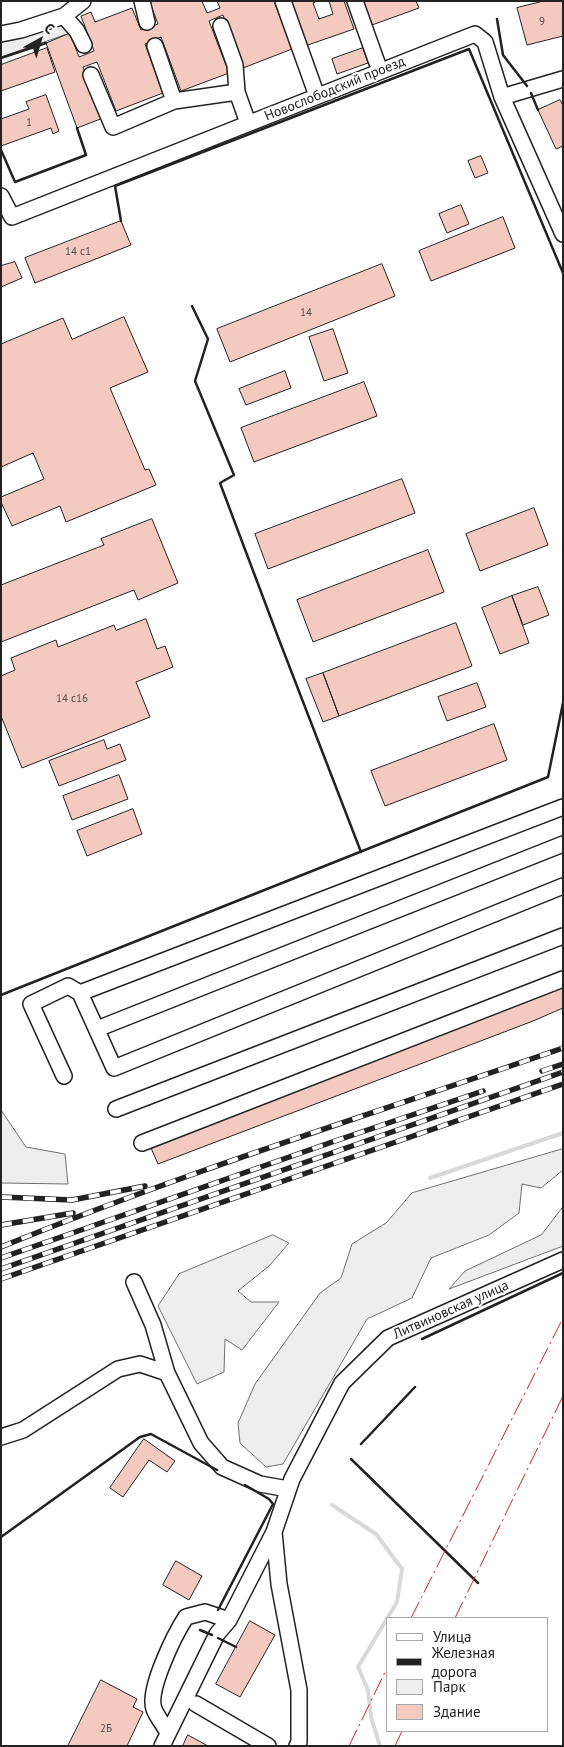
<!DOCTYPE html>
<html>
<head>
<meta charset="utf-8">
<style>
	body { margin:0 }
	#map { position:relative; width:564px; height:1747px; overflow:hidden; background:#fff; font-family:"PT Sans",sans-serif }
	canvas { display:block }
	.frame { position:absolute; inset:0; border:2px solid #222; pointer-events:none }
	.legend { position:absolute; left:386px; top:1617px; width:162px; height:115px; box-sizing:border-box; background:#fff; border:1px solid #a7a7a7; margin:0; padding:6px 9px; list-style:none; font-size:15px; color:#222 }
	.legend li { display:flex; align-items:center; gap:10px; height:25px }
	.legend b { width:25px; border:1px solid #a7a7a7 }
	.north { position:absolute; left:15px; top:15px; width:50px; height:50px; -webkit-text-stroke:4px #fff; paint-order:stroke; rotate:39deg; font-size:14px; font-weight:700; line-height:20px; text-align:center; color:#222 }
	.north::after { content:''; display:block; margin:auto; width:18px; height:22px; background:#222; clip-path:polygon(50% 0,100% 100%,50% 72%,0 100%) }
</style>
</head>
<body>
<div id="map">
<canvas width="564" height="1747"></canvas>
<div class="frame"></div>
<ul class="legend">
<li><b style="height:6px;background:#fff"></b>Улица</li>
<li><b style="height:6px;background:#222"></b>Железная дорога</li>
<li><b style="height:14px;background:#eee"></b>Парк</li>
<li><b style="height:14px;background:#f3c9c0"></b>Здание</li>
</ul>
<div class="north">С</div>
</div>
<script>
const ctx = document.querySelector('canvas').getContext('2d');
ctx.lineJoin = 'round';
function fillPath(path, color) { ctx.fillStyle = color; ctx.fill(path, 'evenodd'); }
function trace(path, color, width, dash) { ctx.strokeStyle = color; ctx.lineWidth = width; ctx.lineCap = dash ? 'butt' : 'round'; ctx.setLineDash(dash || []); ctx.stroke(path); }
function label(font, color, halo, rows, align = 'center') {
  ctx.font = font + ' "PT Sans",sans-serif'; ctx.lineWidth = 4; ctx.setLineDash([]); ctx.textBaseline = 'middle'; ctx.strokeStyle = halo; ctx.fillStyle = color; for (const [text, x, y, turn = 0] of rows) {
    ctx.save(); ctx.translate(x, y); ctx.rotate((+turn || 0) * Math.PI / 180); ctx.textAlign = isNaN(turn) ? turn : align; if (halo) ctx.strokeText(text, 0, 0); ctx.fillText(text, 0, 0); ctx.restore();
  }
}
const green = new Path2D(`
	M64,25L70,33L1,57V41Z
	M1,1110L26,1147L65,1154L68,1184L1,1183Z
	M563,1149V1170L541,1188L522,1184L519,1213L489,1235L431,1258L412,1298L367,1319L283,1464L266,1467L240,1443L238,1423L255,1384L320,1293L341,1278L352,1244L386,1223L412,1193Z
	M563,1207V1246L449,1289L465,1271L541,1235Z
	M273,1235L289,1243L269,1266L238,1291L251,1302H279L242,1350L225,1339L224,1372L197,1384L158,1306L179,1274Z`);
const stream = new Path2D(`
	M430,1178L563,1133
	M332,1505L376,1534L402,1569L397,1602L358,1667L368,1690L371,1717L380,1746`);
const building = new Path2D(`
	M153,1H202L207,13L220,8L217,1H274L292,49L243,68L223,15L209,21L229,73L181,91L161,37L145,44L163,93L116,111L97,62L83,67L103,118L77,128L46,43L70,33L79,57L94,51L81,16L91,12L95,22L132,8L141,30L158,24L150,3Z
	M290,1H317L313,3L319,19L333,14L329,1H344L354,29L305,46Z
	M363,1H416L419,8L372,25Z
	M544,1H563V36L527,45L517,8Z
	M47,48L55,72L1,91V65Z
	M363,48L368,63L337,74L332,59Z
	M46,95L59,131L53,134L51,128L1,146V119L29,109L26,102Z
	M560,100L563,105V146L556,149L538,110Z
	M481,156L488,173L475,178L468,161Z
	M461,205L469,224L447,233L439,214Z
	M503,217L515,248L431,281L419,251Z
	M121,221L131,245L35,283L25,258Z
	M15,262L22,278L1,287V266Z
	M382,264L395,296L230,362L217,329Z
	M124,317L148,372L110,388L145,470L149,469L156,485L66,522L60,506L12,526L1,502V497L44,479L33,453L1,467V344L63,318L72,339Z
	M333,329L348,373L324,381L309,337Z
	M285,371L291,388L246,405L239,389Z
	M364,382L377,416L254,462L241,428Z
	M402,479L415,513L268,569L255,534Z
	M534,508L548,545L480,571L466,534Z
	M152,519L178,583L138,600L134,590L1,642V585L104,545L101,539Z
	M428,550L444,592L313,642L297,600Z
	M538,587L549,615L523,625L512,596Z
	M512,596L529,643L500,654L482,608Z
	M146,619L157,649L165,646L173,667L136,682L150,717L22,768L1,716V676L15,670L11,658L56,640L58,647L114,625L116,630Z
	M456,623L472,666L339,716L323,673Z
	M323,673L339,716L323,722L306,679Z
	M477,683L486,707L447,721L438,697Z
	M494,724L507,760L385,806L371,771Z
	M104,740L107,749L120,744L126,760L59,786L49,761Z
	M119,775L128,799L72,820L63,796Z
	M133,809L142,834L87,856L77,831Z
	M563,987V1008L533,1021L158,1164L151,1148Z
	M144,1439L175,1461L167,1472L149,1460L123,1497L110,1488Z
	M176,1561L202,1576L189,1600L163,1585Z
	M250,1621L275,1635L240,1697L216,1684Z
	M101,1680L137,1699L133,1707L143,1712L127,1746H68Z
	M188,1735L208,1746H183Z`);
const minor = new Path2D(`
	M142,1L147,22
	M283,1L317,96
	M355,1L380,71
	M64,16L77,31L84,45
	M221,26L235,65L237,92
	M1,34L21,30L64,16L83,1
	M155,46L174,101L237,92L248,123
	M91,75L113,127L174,101
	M502,97L563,79
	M1,196L12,217L475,34L485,42L502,97L563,234
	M563,807L80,993L114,1068L563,886
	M97,1029L563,844
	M64,1076L31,1004L68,986L80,993
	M116,1109L563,936
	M142,1143L563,979
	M134,1282L153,1325L167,1373L201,1443L222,1467L260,1484L288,1489
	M1,1437L23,1430L118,1369L140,1364L167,1373
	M196,1704L268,1746
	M168,1733C164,1725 157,1717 154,1709C147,1690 175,1634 186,1617L205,1612L229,1620
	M162,1746L217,1634L229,1620L274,1532
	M297,1746L299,1742V1690L279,1584L274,1532L292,1479L342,1383L388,1338L563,1260`);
const rail = new Path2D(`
	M542,1071L563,1064
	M1,1197L72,1200L145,1186
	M1,1225L73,1213
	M1,1247C185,1172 375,1113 563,1048
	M1,1258L335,1141L483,1091
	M1,1269L563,1072
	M1,1279L563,1084`);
const wall = new Path2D(`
	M497,19L503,55L527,86
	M1,58L46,43
	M531,93L538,110
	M1,150L15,182L86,155L77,128
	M121,221L115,186L469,49L563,273
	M192,306L208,339L195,381L234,475L220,483L278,637L361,852
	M1,995L548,777L563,703
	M422,1339L563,1273
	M361,1444L415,1387
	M351,1459L478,1583
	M1,1537L140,1437L151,1434L217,1470
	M218,1610L273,1504L269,1499L245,1485
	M200,1630L212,1635
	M218,1638L236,1647`);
const power = new Path2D(`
	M411,1618L563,1318
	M455,1618L563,1396
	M349,1746L388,1666
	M395,1746L402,1731`);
const numberNames = [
	["9",542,22],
	["1",29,123],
	["14 с1",78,252],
	["14",306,313],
	["14 с16",72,699],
	["2Б",106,1729]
];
const streetNames = [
	["Новослободский проезд",335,89,-22],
	["Литвиновская улица",451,1310,-24]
];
fillPath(green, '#eee');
trace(green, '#6f6f6f', 1);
trace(stream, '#d9d9d9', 4);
fillPath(building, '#f3c9c0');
trace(building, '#222', 1);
trace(minor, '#222', 18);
trace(minor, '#fff', 15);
trace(rail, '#222', 5.5);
trace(rail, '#fff', 4, [11]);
trace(wall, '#222', 2.5);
trace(power, '#c62828', 1, [18, 4, 2.5, 4]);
label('11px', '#564c4a', null, numberNames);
label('14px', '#222', '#fff', streetNames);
</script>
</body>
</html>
